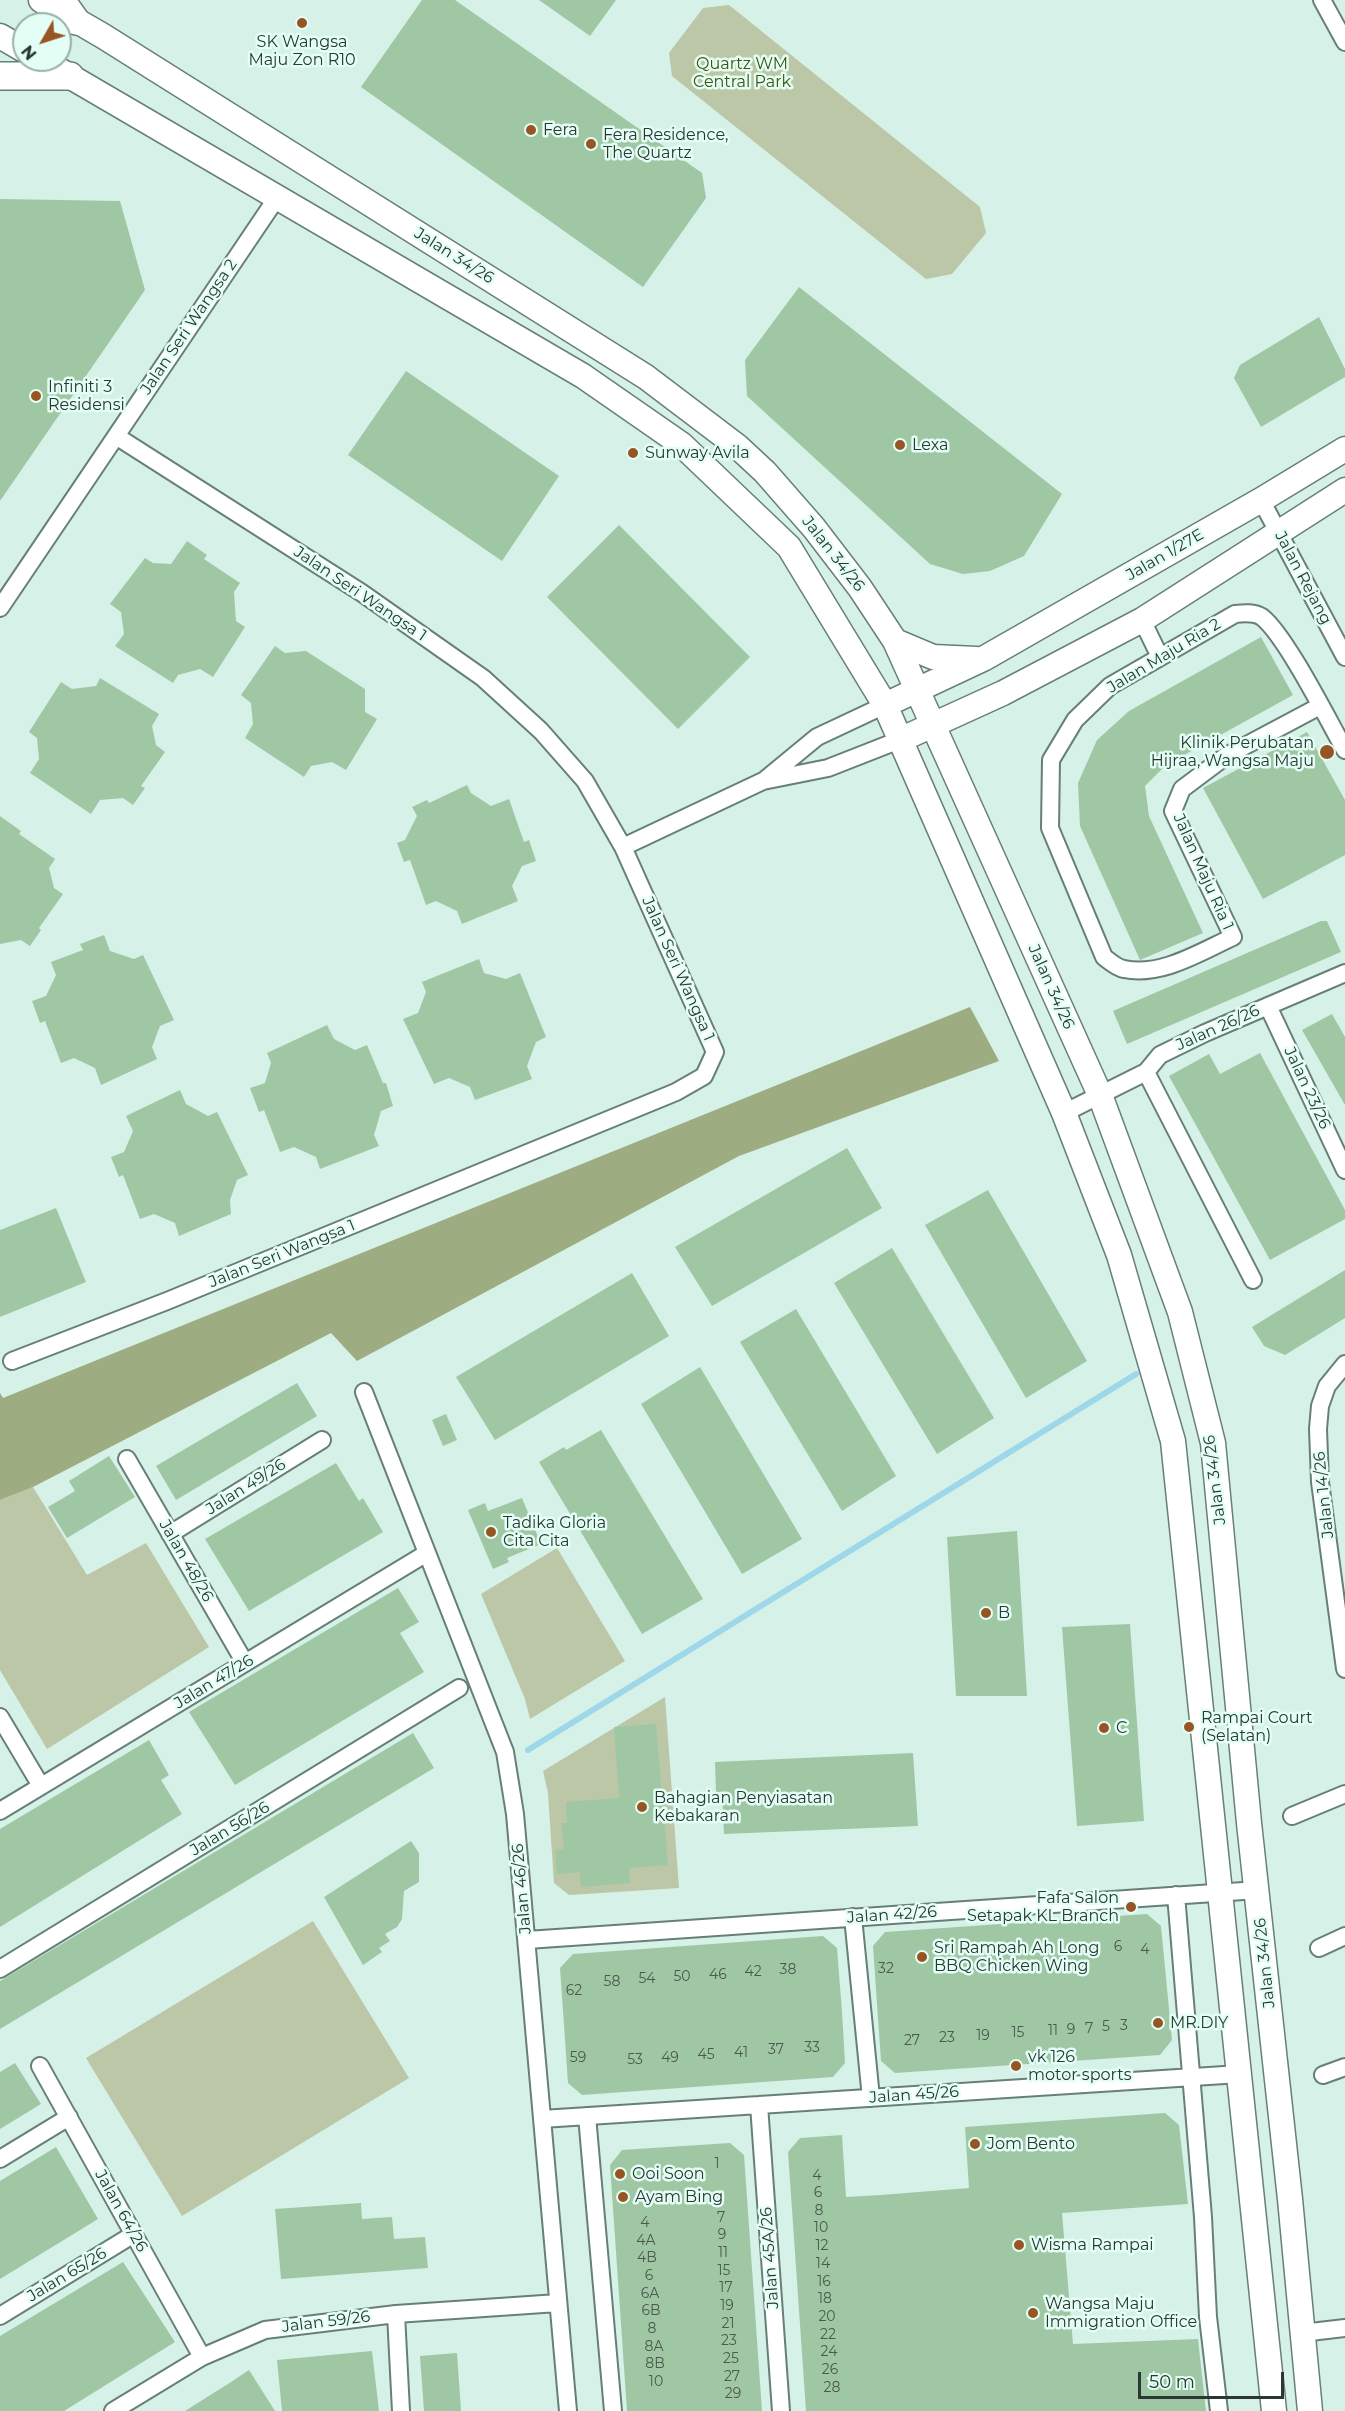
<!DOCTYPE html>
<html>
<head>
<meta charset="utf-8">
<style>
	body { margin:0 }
	#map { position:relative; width:1345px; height:2411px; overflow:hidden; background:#d6f1e7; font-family:Montserrat,sans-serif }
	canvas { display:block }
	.north { position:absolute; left:12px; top:12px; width:60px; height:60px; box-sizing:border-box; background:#e3fff5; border:2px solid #9aafa7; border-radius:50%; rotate:231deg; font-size:16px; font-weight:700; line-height:24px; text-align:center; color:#2c3632 }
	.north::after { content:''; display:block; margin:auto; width:21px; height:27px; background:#985524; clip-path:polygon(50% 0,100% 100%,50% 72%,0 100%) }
	.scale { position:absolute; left:1138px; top:2372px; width:146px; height:27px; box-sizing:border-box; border:3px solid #2c3632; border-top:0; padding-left:8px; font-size:18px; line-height:21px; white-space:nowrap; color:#2c3632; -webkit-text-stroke:4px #e3fff5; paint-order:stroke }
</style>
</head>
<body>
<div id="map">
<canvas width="1345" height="2411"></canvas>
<div class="north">N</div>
<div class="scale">50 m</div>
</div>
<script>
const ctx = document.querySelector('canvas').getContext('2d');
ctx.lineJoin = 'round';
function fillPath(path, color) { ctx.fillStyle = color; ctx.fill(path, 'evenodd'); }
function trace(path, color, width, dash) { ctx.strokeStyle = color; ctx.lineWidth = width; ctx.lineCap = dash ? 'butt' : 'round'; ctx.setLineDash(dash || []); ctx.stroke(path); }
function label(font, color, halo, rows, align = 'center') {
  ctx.font = font + ' Montserrat,sans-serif'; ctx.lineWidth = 5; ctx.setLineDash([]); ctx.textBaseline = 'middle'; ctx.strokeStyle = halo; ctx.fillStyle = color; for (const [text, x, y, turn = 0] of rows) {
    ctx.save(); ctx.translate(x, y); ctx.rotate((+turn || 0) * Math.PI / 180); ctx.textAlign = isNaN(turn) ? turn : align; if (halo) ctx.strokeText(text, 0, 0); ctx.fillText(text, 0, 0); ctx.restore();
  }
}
const green = new Path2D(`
	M729,5L980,207L986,233L952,274L926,279L672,76L669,53L703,8Z
	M33,1487L87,1575L146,1543L209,1647L47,1749L0,1670V1500Z
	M557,1548L625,1661L530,1719L525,1699L481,1594Z
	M665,1697L679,1888L569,1895L554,1883L548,1793L543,1771Z
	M313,1921L409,2078L182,2216L86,2058Z`);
const forest = new Path2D(`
	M970,1007L999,1061L739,1156L357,1361L331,1333L33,1487L0,1500V1393L3,1398Z`);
const stream = new Path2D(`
	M528,1750L1136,1374`);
const building = new Path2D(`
	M422,0H455L702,173L706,198L643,287L361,87Z
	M539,0H616L590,36Z
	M0,199L120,201L145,290L0,501Z
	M799,287L1062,494L1024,556L990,571L963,574L930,564L747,396L745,360Z
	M1319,317L1345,369V377L1261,427L1234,378L1240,365Z
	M406,371L559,476L502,561L348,455Z
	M619,525L750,657L678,729L547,597Z
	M187,541L207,555L204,559L240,583L234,592L236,621L245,627L213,677L200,669L178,675L173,683L115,646L124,634L121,612L110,604L145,558L153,563L171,564Z
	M1261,637L1293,695L1166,765L1145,786L1149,816L1203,933L1140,960L1080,826L1078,783L1097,740L1129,711Z
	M275,646L285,653L306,651L365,689V712L377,719L346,770L332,762L311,766L304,777L245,738L253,724L251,703L241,695Z
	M100,678L159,714L152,726L156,745L165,752L141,786L145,788L133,805L123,798L100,800L91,814L30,773L39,759L37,738L29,732L61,682L72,689L96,686Z
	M1307,732L1345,800V855L1263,899L1203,788Z
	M467,785L471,793L491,806L509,799L524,842L529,840L536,861L522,866L512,886L518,901L462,924L457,911L436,901L426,905L410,860L404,862L397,843L405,840L417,816L412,807L427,800L429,803Z
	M0,816L21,831L19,834L55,859L49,868L54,888L63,894L39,928L41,930L30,946L21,940L0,944Z
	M1321,921H1327L1341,952L1127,1044L1113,1011Z
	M104,935L110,951L134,959L143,955L174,1020L160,1026L152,1047L157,1059L101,1085L95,1068L74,1058L61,1063L45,1021L40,1023L32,1001L46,996L56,975L51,962L83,950L80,944Z
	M479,959L484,973L506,979L520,973L546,1037L536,1042L527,1066L532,1079L475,1100L470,1087L449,1078L434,1084L403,1019L418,1013L426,992L422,982Z
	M1332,1014L1345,1037V1105L1302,1030Z
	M327,1025L334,1039L355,1050L367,1045L383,1083H386L393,1106L381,1111L374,1135L379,1146L320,1169L316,1157L294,1147L280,1152L264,1110L259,1112L250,1088L265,1083L271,1063L267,1053Z
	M1260,1053L1345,1210V1219L1270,1260L1169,1076L1209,1054L1220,1074Z
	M180,1090L186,1104L208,1116L217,1112L248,1175L237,1180L230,1200L231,1214L179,1236L175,1223L154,1214L140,1219L123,1175L119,1177L111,1157L124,1152L133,1131L126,1116Z
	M847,1148L882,1208L712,1306L675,1247Z
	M988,1190L1087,1361L1026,1398L925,1225Z
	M56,1208L86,1282L0,1317V1230Z
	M892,1248L994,1418L937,1454L834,1283Z
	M1345,1270V1318L1285,1355L1264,1346L1252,1327Z
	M632,1273L669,1336L495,1440L456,1377Z
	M796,1309L896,1476L842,1511L740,1342Z
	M700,1367L802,1539L742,1574L641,1404Z
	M297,1383L317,1416L176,1500L156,1466Z
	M446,1414L457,1440L443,1446L432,1420Z
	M601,1430L703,1599L642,1634L539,1462L564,1447L566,1450Z
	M109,1456L135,1497L67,1538L48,1507L75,1491L69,1481Z
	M336,1463L359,1501L363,1498L383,1532L249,1611L205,1539Z
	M522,1498L541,1544L507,1558L509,1562L493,1569L468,1510L485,1503L488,1511Z
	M1017,1531L1027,1696H956L947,1537Z
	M398,1588L419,1622L400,1633L424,1672L235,1785L189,1712Z
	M1130,1624L1144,1821L1077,1826L1062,1627Z
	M656,1724L668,1865L629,1868L630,1883L581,1887L580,1872L557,1874L555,1850L564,1849L561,1823H567L566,1802L619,1798L614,1727Z
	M413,1733L434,1768L0,2029V1981Z
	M149,1740L169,1775L161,1780L182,1814L0,1927V1829Z
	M913,1753L918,1826L724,1834L722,1792H716L715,1762Z
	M411,1841L419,1853V1882L404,1891L402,1919L397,1927L385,1934L390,1941L379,1948L382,1952L363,1965L324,1897Z
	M1147,1914L1161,1926L1172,2040L1160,2055L895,2073L881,2061L873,1946L885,1932Z
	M823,1936L837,1948L842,2012L845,2063L833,2077L582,2095L568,2083L560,1968L573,1954Z
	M15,2063L41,2104L0,2129V2072Z
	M1165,2113L1179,2125L1188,2204L1062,2213L1073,2344L1198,2339L1206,2411H806L788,2152L800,2138L842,2135L846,2197L881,2195L969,2188L965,2127Z
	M730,2143L744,2155L762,2411H627L610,2165L622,2150Z
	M56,2147L98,2219L0,2279V2181Z
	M361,2203L362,2219L392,2217L394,2239L425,2237L428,2268L281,2279L275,2209Z
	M123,2262L175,2342L64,2411H0V2336Z
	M372,2351L379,2411H282L277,2360Z
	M457,2353L461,2411H424L420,2356Z
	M249,2370L275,2411H185L231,2382Z`);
const street = new Path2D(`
	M1322,0L1345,42
	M1261,500L1345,657
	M0,608L278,196
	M1142,620L1160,657
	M1320,706L1226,756L1182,789L1173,811L1233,937C1200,952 1161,977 1124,969C1117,968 1109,961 1104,957L1050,828L1051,760L1075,720L1110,686L1235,614C1244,613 1254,612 1262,617C1286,636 1328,720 1345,750
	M766,779L817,737L885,705
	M623,847L763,781L828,768L902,739
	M1268,1006L1345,1170
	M1146,1072L1253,1280
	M1064,1113L1146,1072L1160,1055L1205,1033L1345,973
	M12,1361L167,1301L676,1092L704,1076L715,1052L623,847L585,781L541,731L483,678L362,593L116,436
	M1345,1364L1327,1386L1320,1406L1318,1429L1320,1482L1345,1669
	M364,1392L505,1752L515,1814L568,2411
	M127,1459L245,1663
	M170,1534L322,1440
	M0,1717L41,1786
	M0,1811L427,1553
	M1292,1816L1345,1794
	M1176,1895L1203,2217L1208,2317L1219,2411
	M853,1917L871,2098
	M527,1940L1258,1890
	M1319,1948L1345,1936
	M0,1969L459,1688
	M40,2066L202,2357
	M1323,2075L1345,2067
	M759,2105L781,2411
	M587,2116L613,2411
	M542,2119L1240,2074
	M0,2159L69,2117
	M396,2314L401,2411
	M0,2316L134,2234
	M1302,2333L1345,2328
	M113,2411L202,2357L265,2330L396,2314L558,2303`);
const secondary = new Path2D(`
	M41,0L103,36L646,377L737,446L765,472L814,528L860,588L895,641L1100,1095L1180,1312L1213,1443L1249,1823L1290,2199L1310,2411
	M0,36L24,50
	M42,60L583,376L681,444L789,547L885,705L1064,1113L1119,1255L1173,1441L1274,2411
	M895,641L933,657L976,659
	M885,705L983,659L1261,500L1345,449
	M902,739L1003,693L1142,620L1345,490`);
const primary = new Path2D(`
	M61,0L76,21
	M0,76H70`);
const markers = [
	[302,23,6,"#985524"],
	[531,130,6,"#985524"],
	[591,144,6,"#985524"],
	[36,396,6,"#985524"],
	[900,445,6,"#985524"],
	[633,453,6,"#985524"],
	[1327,752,8,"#985524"],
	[491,1532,6,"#985524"],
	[986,1613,6,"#985524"],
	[1189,1727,6,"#985524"],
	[1104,1728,6,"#985524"],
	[642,1807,6,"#985524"],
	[1131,1907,6,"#985524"],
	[922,1957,6,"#985524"],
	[1158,2023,6,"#985524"],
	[1016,2066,6,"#985524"],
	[975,2144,6,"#985524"],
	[620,2174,6,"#985524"],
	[623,2197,6,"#985524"],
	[1019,2245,6,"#985524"],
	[1033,2313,6,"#985524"]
];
const numberNames = [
	["6",1118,1947],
	["4",1145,1950],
	["32",886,1969],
	["38",788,1970],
	["42",753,1972],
	["46",718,1975],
	["50",682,1977],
	["54",647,1979],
	["58",612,1982],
	["62",574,1991],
	["3",1124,2026],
	["5",1106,2027],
	["7",1089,2029],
	["9",1071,2030],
	["11",1053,2031],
	["15",1018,2033],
	["19",983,2036],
	["23",947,2038],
	["27",912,2041],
	["33",812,2048],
	["37",776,2050],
	["41",741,2053],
	["45",706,2055],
	["59",578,2058],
	["49",670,2058],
	["53",635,2060],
	["1",717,2164],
	["4",817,2176],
	["6",818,2193],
	["8",819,2211],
	["7",721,2218],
	["4",645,2223],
	["10",821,2228],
	["9",722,2235],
	["4A",646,2241],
	["12",822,2246],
	["11",723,2253],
	["4B",647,2258],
	["14",823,2264],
	["15",724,2271],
	["6",649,2276],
	["16",824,2282],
	["17",726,2288],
	["6A",650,2294],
	["18",825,2299],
	["19",727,2306],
	["6B",651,2311],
	["20",827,2317],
	["21",728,2324],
	["8",652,2329],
	["22",828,2335],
	["23",729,2341],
	["8A",654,2347],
	["24",829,2352],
	["25",731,2359],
	["8B",655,2364],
	["26",830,2370],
	["27",732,2377],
	["10",656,2382],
	["28",832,2388],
	["29",733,2394]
];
const poiNames = [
	["SK Wangsa",302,42,"center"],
	["Maju Zon R10",302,60,"center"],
	["Fera",543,130],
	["Fera Residence,",603,135],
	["The Quartz",603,153],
	["Infiniti 3",48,387],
	["Residensi",48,405],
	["Lexa",912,445],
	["Sunway Avila",645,453],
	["Klinik Perubatan",1314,743,"right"],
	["Hijraa, Wangsa Maju",1314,761,"right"],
	["Tadika Gloria",503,1523],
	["Cita Cita",503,1541],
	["B",998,1613],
	["Rampai Court",1201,1718],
	["(Selatan)",1201,1736],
	["C",1116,1728],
	["Bahagian Penyiasatan",654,1798],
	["Kebakaran",654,1816],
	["Fafa Salon",1119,1898,"right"],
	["Setapak KL Branch",1119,1916,"right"],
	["Sri Rampah Ah Long",934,1948],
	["BBQ Chicken Wing",934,1966],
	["MR.DIY",1170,2023],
	["vk 126",1028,2057],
	["motor sports",1028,2075],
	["Jom Bento",987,2144],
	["Ooi Soon",632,2174],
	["Ayam Bing",635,2197],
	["Wisma Rampai",1031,2245],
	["Wangsa Maju",1045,2304],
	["Immigration Office",1045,2322]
];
const parkNames = [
	["Quartz WM",742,64],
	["Central Park",742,82]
];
const streetNames = [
	["Jalan 34/26",454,256,32],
	["Jalan Seri Wangsa 2",189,327,-56],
	["Jalan 34/26",833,554,52],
	["Jalan 1/27E",1165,555,-30],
	["Jalan Rejang",1303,578,62],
	["Jalan Seri Wangsa 1",360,594,34],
	["Jalan Maju Ria 2",1164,656,-31],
	["Jalan Maju Ria 1",1203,872,66],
	["Jalan Seri Wangsa 1",678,969,66],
	["Jalan 34/26",1051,987,66],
	["Jalan 26/26",1218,1028,-24],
	["Jalan 23/26",1307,1088,65],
	["Jalan Seri Wangsa 1",282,1254,-22],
	["Jalan 34/26",1215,1480,-97],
	["Jalan 49/26",246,1487,-32],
	["Jalan 14/26",1324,1495,-96],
	["Jalan 48/26",186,1561,60],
	["Jalan 47/26",214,1682,-31],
	["Jalan 56/26",230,1829,-31],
	["Jalan 46/26",522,1889,-95],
	["Jalan 42/26",892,1915,-4],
	["Jalan 34/26",1265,1963,-96],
	["Jalan 45/26",914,2095,-4],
	["Jalan 64/26",121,2211,61],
	["Jalan 45A/26",770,2258,-94],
	["Jalan 65/26",67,2275,-31],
	["Jalan 59/26",326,2322,-7]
];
fillPath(green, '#bbc7a6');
fillPath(forest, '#9dad81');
trace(stream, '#9dd7e9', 6);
fillPath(building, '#a0c7a4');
trace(street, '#678077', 20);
trace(secondary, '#678077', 27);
trace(primary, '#678077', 30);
trace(street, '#fff', 16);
trace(secondary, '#fff', 24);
trace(primary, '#fff', 27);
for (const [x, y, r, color] of markers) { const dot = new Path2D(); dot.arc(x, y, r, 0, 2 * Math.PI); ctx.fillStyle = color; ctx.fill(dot); trace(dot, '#e3fff5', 2); }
label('14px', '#495a4e', null, numberNames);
label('16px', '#2c3632', '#e3fff5', poiNames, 'left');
label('16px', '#40530f', '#e3fff5', parkNames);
label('16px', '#2c3632', '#e3fff5', streetNames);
</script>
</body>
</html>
